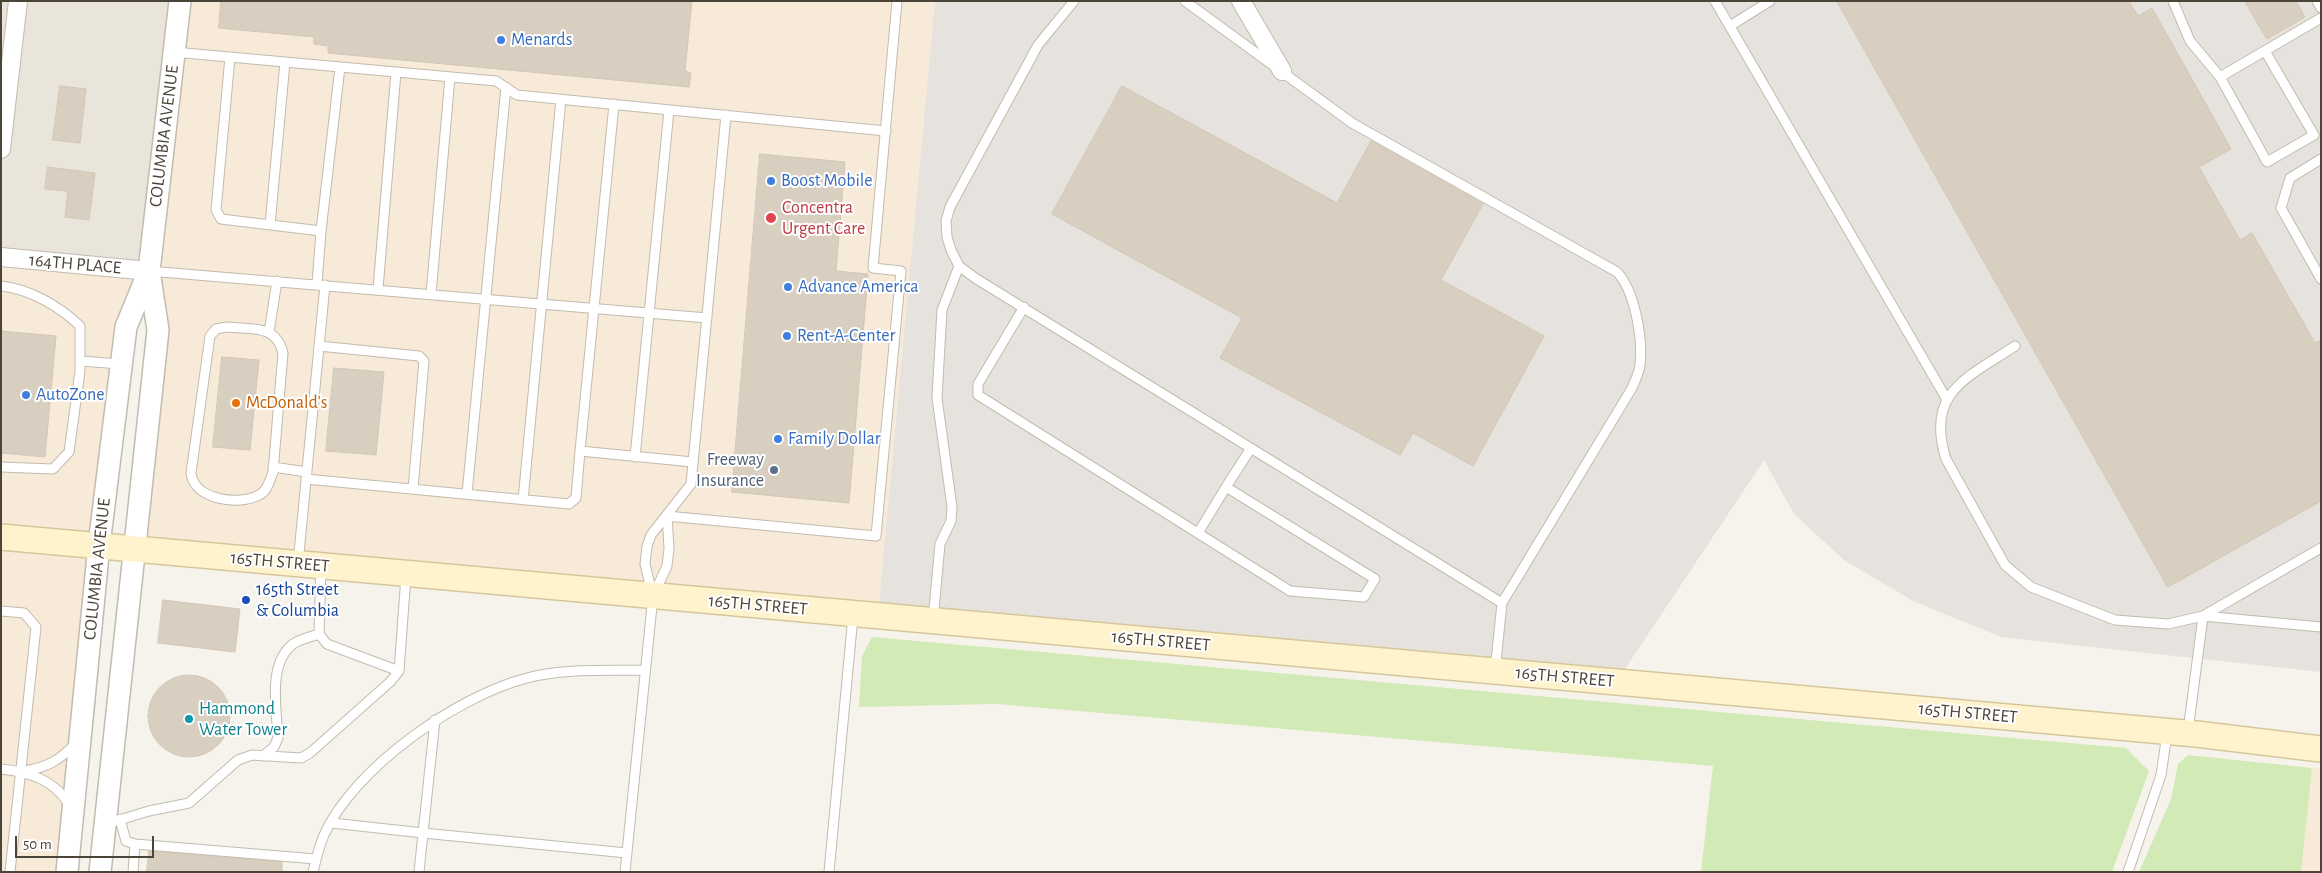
<!DOCTYPE html>
<html>
<head>
<meta charset="utf-8">
<style>
	body { margin:0 }
	#map { position:relative; width:2322px; height:873px; overflow:hidden; background:#f6f3ec; font-family:"Alegreya Sans",sans-serif }
	canvas { display:block }
	.frame { position:absolute; inset:0; border:2px solid #4b4439; pointer-events:none }
	.scale { position:absolute; left:15px; top:836px; width:139px; height:22px; box-sizing:border-box; border:2px solid #4b4439; border-top:0; padding-left:6px; font-size:15px; line-height:18px; white-space:nowrap; color:#4b4439; -webkit-text-stroke:4px #fff; paint-order:stroke }
</style>
</head>
<body>
<div id="map">
<canvas width="2322" height="873"></canvas>
<div class="frame"></div>
<div class="scale">50 m</div>
</div>
<script>
const ctx = document.querySelector('canvas').getContext('2d');
ctx.lineJoin = 'round';
function fillPath(path, color) { ctx.fillStyle = color; ctx.fill(path, 'evenodd'); }
function trace(path, color, width, dash) { ctx.strokeStyle = color; ctx.lineWidth = width; ctx.lineCap = dash ? 'butt' : 'round'; ctx.setLineDash(dash || []); ctx.stroke(path); }
function label(font, color, halo, rows, align = 'center') {
  ctx.font = font + ' "Alegreya Sans",sans-serif'; ctx.lineWidth = 4; ctx.setLineDash([]); ctx.textBaseline = 'middle'; ctx.strokeStyle = halo; ctx.fillStyle = color; for (const [text, x, y, turn = 0] of rows) {
    ctx.save(); ctx.translate(x, y); ctx.rotate((+turn || 0) * Math.PI / 180); ctx.textAlign = isNaN(turn) ? turn : align; if (halo) ctx.strokeText(text, 0, 0); ctx.fillText(text, 0, 0); ctx.restore();
  }
}
const residential = new Path2D(`
	M1,1H174L145,265L1,250Z`);
const commercial = new Path2D(`
	M185,1H935L878,613L140,543L155,266Z
	M1,262L140,274L92,538L1,530Z
	M1,543L93,551L63,872H1Z
	M2312,768L2321,769V872H2301Z`);
const industrial = new Path2D(`
	M935,1H2321V672L2001,637L1913,601L1844,560L1794,514L1764,460L1623,672L878,613Z`);
const green = new Path2D(`
	M872,637L2126,748L2149,771L2112,872H1701L1713,766L997,704L859,707L862,656Z
	M2188,755L2312,768L2301,872H2139L2171,799L2178,764Z`);
const building = new Path2D(`
	M221,1H692L685,71L691,73L689,87L328,53V46L314,44V37L219,28Z
	M1837,1H2129L2138,16L2152,8L2231,149L2199,167L2240,240L2252,233L2315,343L2321,340V501L2168,587Z
	M2245,1H2296L2305,17L2267,39Z
	M60,86L86,89L80,143L53,140Z
	M1122,86L1337,203L1371,141L1483,204L1441,280L1544,336L1473,466L1413,433L1400,455L1220,358L1242,318L1052,214Z
	M760,154L845,162L836,271L868,274L849,503L732,492Z
	M48,167L95,173L89,220L65,217L68,191L45,189Z
	M1,331L56,336L45,457L1,453Z
	M222,357L259,360L250,450L213,447Z
	M334,368L384,372L376,455L326,451Z
	M163,600L240,609L235,652L158,643Z
	M148 716a41 41 0 1 1 82 0a41 41 0 1 1-82 0Z
	M149,851L282,862V872H147Z`);
const service = new Path2D(`
	M1074,1L1038,45L950,207L946,221L947,237L951,250L959,266L975,278L1502,603
	M1185,1L1352,123L1617,272C1635,291 1643,339 1640,365C1639,373 1635,381 1632,388L1502,603L1495,671
	M1715,1L1946,398
	M2173,1L2190,41L2220,77
	M2317,1L2321,8
	M1730,26L1770,1
	M2265,51L2314,135L2267,162L2220,77L2321,18
	M174,52L496,81L517,95L886,131
	M230,57L216,210L221,219L321,231L317,284
	M2321,159L2290,178L2281,208L2321,279
	M270,225L285,62
	M321,231L340,67
	M149,271L707,318
	M1,286C30,289 59,306 80,326V371L69,452L53,469L1,467
	M378,289L396,72
	M431,294L450,77
	M1024,307L978,384V395L1290,591L1364,597L1375,579L1226,487L1251,448
	M227,327C252,330 276,324 283,353L273,472C270,480 267,492 259,495C239,506 194,500 191,473L210,336L216,329Z
	M269,332L277,281
	M319,346L419,356L424,361L413,489
	M2015,346C1967,378 1925,392 1946,459L2005,565L2031,587L2115,620L2168,624L2203,616L2321,548
	M80,361L121,364
	M580,451L614,104
	M635,457L669,110
	M273,467L307,472
	M306,479L569,504L576,498L580,451L693,462
	M467,494L506,87
	M523,500L561,99
	M667,516L876,536L901,271L873,268L897,1
	M1198,533L1226,487
	M298,563L325,285
	M321,568L319,634L327,644L399,671
	M652,593L645,564L647,546L651,535L691,484L726,115
	M1,611L24,613L36,627L10,872
	M933,620L940,544L951,521L952,507L937,398L942,310L959,266
	M2188,731L2203,616L2321,627
	M263,756L274,747L278,738C277,710 267,664 293,644C300,639 311,637 319,634
	M1,769C30,772 55,780 70,806
	M23,771C47,768 60,760 76,743
	M120,819L126,841L135,844L316,859
	M332,823L423,833L435,720
	M106,824L149,811L189,803L238,760L252,755L301,758L310,753L390,682L399,671L406,576
	M133,872L135,844
	M313,872C316,859 319,847 324,835C354,768 457,696 527,678C565,668 607,671 645,670
	M419,872L423,833L627,853
	M625,872L653,596L667,566L669,548L667,516
	M829,872L853,616
	M2128,872L2161,775L2167,734`);
const minor = new Path2D(`
	M1241,1L1282,71
	M1,149L18,1
	M1,257L149,271`);
const tertiary = new Path2D(`
	M67,872L99,545L126,327L149,271L180,1
	M100,872L158,330L149,271`);
const secondary = new Path2D(`
	M1,537L2196,734L2321,749`);
const markers = [
	[501,40,5,"#3f7fe0"],
	[771,181,5,"#3f7fe0"],
	[771,218,6,"#e0444e"],
	[788,287,5,"#3f7fe0"],
	[787,336,5,"#3f7fe0"],
	[26,395,5,"#3f7fe0"],
	[236,403,5,"#e8710a"],
	[778,439,5,"#3f7fe0"],
	[774,470,5,"#5c6f8a"],
	[246,600,5,"#1a4fb4"],
	[189,719,5,"#0f9aa8"]
];
const shopNames = [
	["Menards",511,40],
	["Boost Mobile",781,181],
	["Advance America",798,287],
	["Rent-A-Center",797,336],
	["AutoZone",36,395],
	["Family Dollar",788,439]
];
const streetNames = [
	["COLUMBIA AVENUE",164,136,-83],
	["164TH PLACE",75,264,5],
	["165TH STREET",280,562,5],
	["COLUMBIA AVENUE",97,569,-84],
	["165TH STREET",758,605,5],
	["165TH STREET",1161,641,5],
	["165TH STREET",1565,677,5],
	["165TH STREET",1968,713,5]
];
const healthNames = [
	["Concentra",782,208],
	["Urgent Care",782,229]
];
const foodNames = [
	["McDonald's",246,403]
];
const serviceNames = [
	["Freeway",764,460],
	["Insurance",764,481]
];
const transitNames = [
	["165th Street",256,590],
	["& Columbia",256,611]
];
const cultureNames = [
	["Hammond",199,709],
	["Water Tower",199,730]
];
fillPath(residential, '#eae5da');
fillPath(commercial, '#f7ead8');
fillPath(industrial, '#e6e2dd');
fillPath(green, '#d2eab5');
fillPath(building, '#d8cfc1');
trace(building, '#d3c7b4', 1);
trace(service, '#c2bbae', 11);
trace(minor, '#c2bbae', 20);
trace(tertiary, '#c2bbae', 24);
trace(secondary, '#d6c79b', 28);
trace(service, '#fff', 9);
trace(minor, '#fff', 18);
trace(tertiary, '#fff', 21);
trace(secondary, '#fff3cd', 25);
for (const [x, y, r, color] of markers) { const dot = new Path2D(); dot.arc(x, y, r, 0, 2 * Math.PI); ctx.fillStyle = color; ctx.fill(dot); trace(dot, '#fff', 2); }
label('18px', '#366cbe', '#fff', shopNames, 'left');
label('18px', '#4b4439', '#fff', streetNames);
label('18px', '#be3a42', '#fff', healthNames, 'left');
label('18px', '#c56008', '#fff', foodNames, 'left');
label('18px', '#4e5e75', '#fff', serviceNames, 'right');
label('18px', '#164399', '#fff', transitNames, 'left');
label('18px', '#0d838f', '#fff', cultureNames, 'left');
</script>
</body>
</html>
